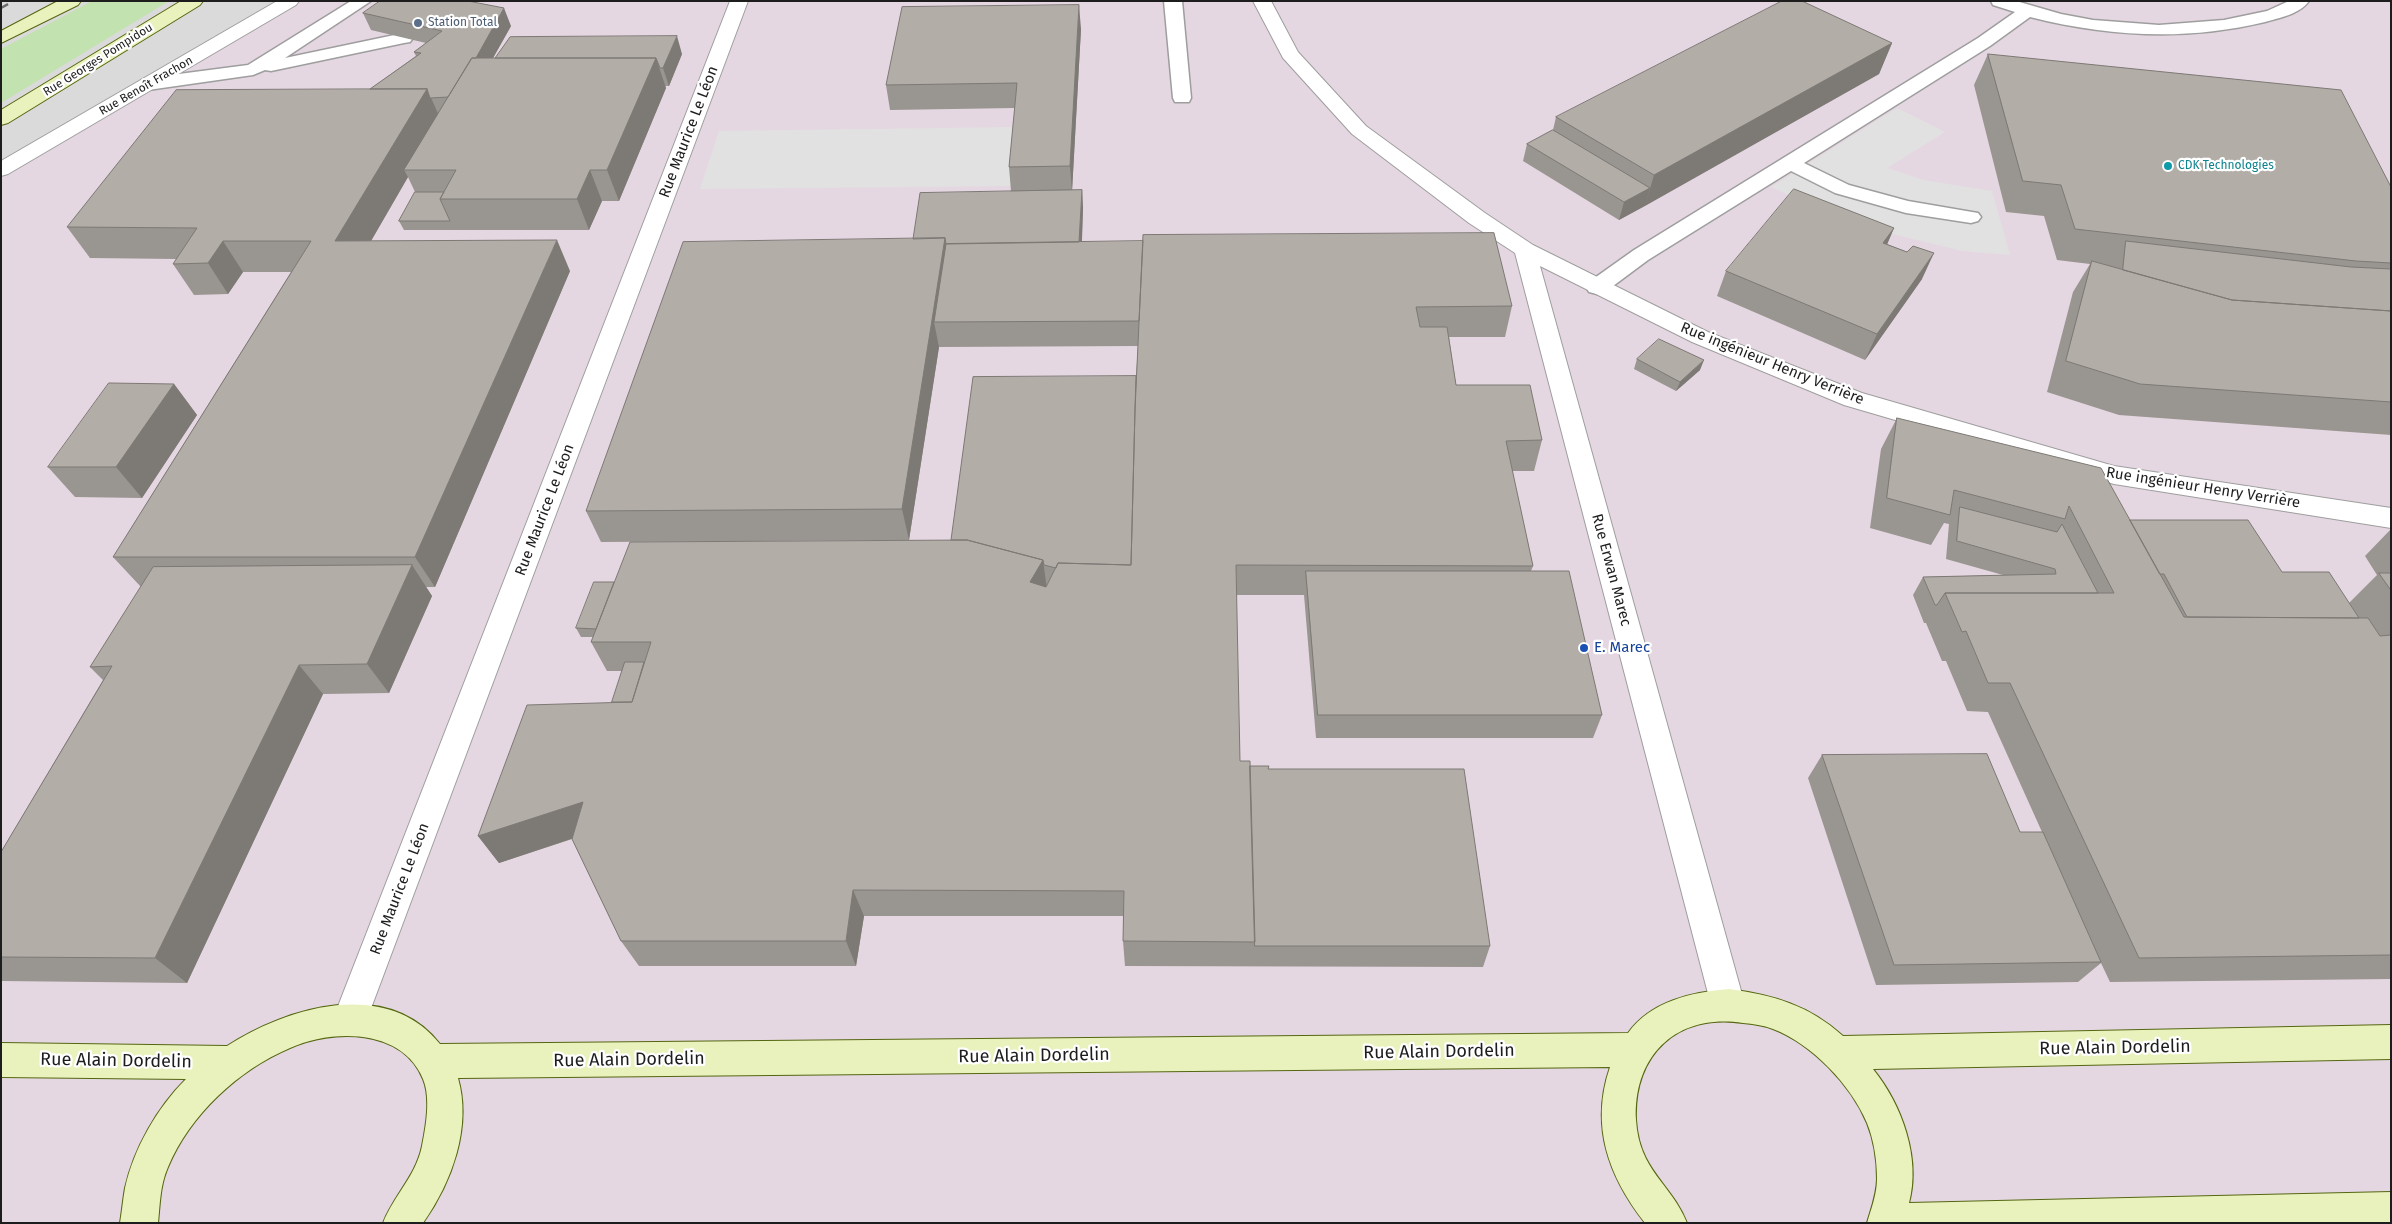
<!DOCTYPE html>
<html>
<head>
<meta charset="utf-8">
<style>
	body { margin:0 }
	#map { position:relative; width:2392px; height:1224px; overflow:hidden; background:#edebe4; font-family:"Fira Sans",sans-serif }
	canvas { display:block }
	.frame { position:absolute; inset:0; border:2px solid #1d1d1d; pointer-events:none }
</style>
</head>
<body>
<div id="map">
<canvas width="2392" height="1224"></canvas>
<div class="frame"></div>
</div>
<script>
const ctx = document.querySelector('canvas').getContext('2d');
ctx.lineJoin = 'round';
function fillPath(path, color) { ctx.fillStyle = color; ctx.fill(path, 'evenodd'); }
function trace(path, color, width, dash) { ctx.strokeStyle = color; ctx.lineWidth = width; ctx.lineCap = dash ? 'butt' : 'round'; ctx.setLineDash(dash || []); ctx.stroke(path); }
function label(font, color, halo, rows, align = 'center') {
  ctx.font = font + ' "Fira Sans",sans-serif'; ctx.lineWidth = 4.5; ctx.setLineDash([]); ctx.textBaseline = 'middle'; ctx.strokeStyle = halo; ctx.fillStyle = color; for (const [text, x, y, turn = 0] of rows) {
    ctx.save(); ctx.translate(x, y); ctx.rotate((+turn || 0) * Math.PI / 180); ctx.textAlign = isNaN(turn) ? turn : align; if (halo) ctx.strokeText(text, 0, 0); ctx.fillText(text, 0, 0); ctx.restore();
  }
}
const residential = new Path2D(`
	M1,1H290L1,170Z`);
const industrial = new Path2D(`
	M290,1H2391V1223H1V170Z`);
const grass = new Path2D(`
	M92,1H169L1,103V49Z`);
const parking = new Path2D(`
	M1897,108L1945,132L1887,168L1923,180L1992,191L2010,255L1962,251L1893,234L1828,213L1771,187Z
	M1018,127L1012,186L700,189L719,131Z`);
const lane = new Path2D(`
	M351,1H371L285,58L404,33L410,34L413,38L410,42L404,43L271,71L265,70L253,75L148,90L142,88L139,84L142,80L148,78L248,65Z
	M1164,1H1182L1191,98L1189,102H1175L1173,98Z
	M1991,1H2016L2061,14L2093,20L2159,25L2224,20L2267,11L2289,1H2309C2300,14 2279,18 2265,22C2186,41 2109,37 2030,17L1990,46L1804,163L1849,185L1908,201L1978,213L1981,217L1978,221L1971,223L1906,213L1835,193L1791,171L1648,260L1605,292L1597,294L1589,292L1586,287L1589,282L1634,250L1978,38L2015,12L1993,5Z`);
const street = new Path2D(`
	M277,1H299L296,5L8,174L1,176V161Z
	M730,1H748L367,1019L362,1030L350,1035L338,1030L333,1019Z
	M1253,1H1271L1298,52L1366,126L1485,213L1533,245L1708,332L1862,393L2114,466L2391,508V528L2114,484L1844,405L1692,342L1540,266L1745,1005L1740,1016L1728,1021L1716,1016L1711,1005L1515,253L1469,223L1352,134L1283,58Z`);
const secondary = new Path2D(`
	M58,1H81L78,5L1,43V31Z
	M181,1H203L200,5L8,123L1,125V110Z
	M1729,989C1773,995 1809,1005 1843,1036L2391,1025V1059L1873,1069C1902,1105 1921,1158 1909,1203L2391,1192V1223H1867C1871,1209 1877,1194 1877,1179C1877,1161 1874,1140 1867,1123C1851,1085 1812,1044 1773,1029C1763,1025 1753,1024 1743,1023C1678,1013 1633,1054 1636,1120C1639,1171 1671,1183 1687,1223H1645C1608,1176 1590,1125 1610,1067L458,1078C472,1127 452,1182 423,1223H383C394,1195 416,1176 422,1146C426,1126 431,1098 423,1079C402,1028 332,1029 290,1048C238,1070 190,1115 168,1167C160,1185 160,1204 158,1223H120C122,1211 123,1199 125,1188C134,1148 157,1108 186,1079L1,1077V1043L227,1046C287,1007 387,977 440,1044L1628,1033C1651,1001 1692,992 1729,989Z`);
const rail = new Path2D(`
	M1,8L14,1`);
const wall = new Path2D(`
	M363,13L511,26L493,58L682,54L669,86H665L666,88L619,201H602L589,230H404L399,221L415,192L408,177L371,241L570,271L435,587H426L432,596L389,693L323,694L187,983L1,981V852L103,680L90,667L141,587L113,557L291,272H243L228,294L194,295L173,264L176,259L90,258L67,227L370,89L416,56L414,52L426,43L371,30Z
	M1081,29L1072,190H1082L1083,208L1082,242L1512,306L1505,337H1449L1456,385L1542,440L1534,471H1512L1533,566L1531,571L1602,715L1593,738H1316L1304,595H1236L1240,761L1250,766L1269,769L1490,946L1483,967L1125,966L1123,941V916H864L856,966H639L621,941L572,839L499,863L478,836L612,702L622,671H607L591,642L593,637H581L576,628L614,582L951,540L1136,376L1138,346L939,347L909,540L601,542L586,511L913,239L1011,191L1009,167L1015,108L890,110L886,85Z
	M1892,43L1879,74L1619,220L1523,161L1527,144L1553,130L1556,117Z
	M1988,54L2391,187V435L2119,415L2047,392L2073,292L2090,264L2057,260L2044,216L2006,212L1974,85Z
	M1894,228L1887,244L1907,252L1922,279L1865,360L1717,296L1726,271Z
	M1637,359L1700,370L1676,391L1634,369Z
	M174,384L197,415L142,498L75,497L48,467Z
	M1897,418L2130,520L2282,572L2349,603L2377,575L2365,556L2391,529V979L2110,982L2101,963L2078,982L1876,985L1808,778L1822,755L2020,832H2042L1988,712L1967,711L1946,661H1942L1926,623H1924L1913,595L1923,577L2003,575L1946,559L1949,524L1944,523L1931,545L1870,528L1881,449Z`);
const shadedWall = new Path2D(`
	M1079,5L1081,29L1072,192L1070,166Z
	M504,8L511,26L461,115L453,97Z
	M677,36L682,54L669,86L663,68Z
	M1892,43L1879,74L1645,206L1654,175Z
	M656,58L666,88L619,201L607,170Z
	M427,89L441,120L404,170L408,177L353,272L335,241Z
	M590,170L602,201L589,230L577,199Z
	M1650,188L1645,206L1619,220L1624,202Z
	M1082,190L1083,208L1081,261L1079,242Z
	M1894,228L1883,254V243Z
	M945,238L950,269L934,322L939,347L909,540L902,509Z
	M557,240L570,271L435,587L415,557Z
	M223,241L243,272L228,294L208,263Z
	M1934,253L1922,279L1865,360L1877,334Z
	M1704,360L1700,370L1676,391L1680,382Z
	M174,384L197,415L142,498L116,467Z
	M1043,560L1047,590L1030,582Z
	M412,565L432,596L389,693L367,664Z
	M299,665L323,694L187,983L155,958Z
	M583,802L601,829L499,863L478,836Z
	M853,890L864,916L856,966L846,941Z`);
const building = new Path2D(`
	M380,1H468L504,8L476,58H472L448,97L430,98L427,89H370L421,53L414,52L442,31L363,13Z
	M1782,1H1802L1892,43L1654,175L1556,117Z
	M1079,5L1070,166L1009,167L1017,83L886,85L902,7Z
	M677,36L663,68H660L656,58H495L510,37Z
	M1988,54L2341,90L2391,187V263L2356,261L2075,229L2061,185L2023,181Z
	M472,58H656L607,170H590L577,199H440L456,170H404Z
	M427,89L335,241L557,240L415,557H113L311,241H223L208,263L173,264L197,228L67,227L176,90Z
	M1553,130L1650,188L1624,202L1527,144Z
	M1794,189L1894,228L1883,243L1907,252L1913,246L1934,253L1877,334L1726,271Z
	M1082,190L1079,242L946,244L945,238L913,239L920,193Z
	M415,192H444L440,199L450,221H399Z
	M1494,233L1512,306L1416,307L1420,327H1447L1456,385H1530L1542,440L1506,441L1533,566L1236,565L1240,761H1250L1255,942L1123,941L1124,891L853,890L846,941H621L572,839L583,802L478,836L527,705L632,702L651,642H591L630,542L967,540L1043,560L1030,582L1046,587L1058,563L1131,565L1135,410L1143,235Z
	M945,238L902,509L586,511L683,242Z
	M1143,241L1139,321L934,322L946,244Z
	M2126,241L2351,267L2391,269V311L2232,300L2123,270Z
	M2092,261L2232,300L2391,311V402L2140,384L2066,361Z
	M1659,339L1704,360L1680,382L1637,359Z
	M1136,376L1135,410L1131,565L1058,563L1056,568L1044,565L1043,560L967,540H951L973,377Z
	M109,383L174,384L116,467H48Z
	M1897,418L2101,468L2184,617L2368,618L2380,636L2391,635V955L2139,958L2010,683H1988L1966,631L1962,632L1945,593H2114L2069,506L2065,519L1954,490L1950,515L1887,498Z
	M1960,507L2057,532L2062,524L2098,593H1945L1937,605H1935L1923,577L2056,574L2055,569L1957,541Z
	M2130,520H2248L2282,572H2329L2359,618L2187,617L2164,574H2160Z
	M412,565L367,664L299,665L155,958L1,957V852L112,666L90,667L153,567Z
	M1306,571H1569L1602,715H1318Z
	M2379,573H2391V590Z
	M594,582H614L596,629L576,628Z
	M625,662H644L632,702H612Z
	M1987,754L2020,832H2043L2101,962L1894,965L1822,755Z
	M1250,766H1269L1268,769H1464L1490,946H1255Z`);
const markers = [
	[418,23,5,"#5c6f8a"],
	[2168,166,5,"#0f9aa8"],
	[1584,648,5,"#1a4fb4"]
];
const farServicenames = [
	["Station Total",428,23]
];
const farStreetnames = [
	["Rue Georges Pompidou",98,60,-32],
	["Rue Benoît Frachon",146,86,-30]
];
const farCulturenames = [
	["CDK Technologies",2178,166]
];
const streetNames = [
	["Rue Maurice Le Léon",689,132,-69],
	["Rue ingénieur Henry Verrière",1772,364,22],
	["Rue ingénieur Henry Verrière",2203,488,9],
	["Rue Maurice Le Léon",545,510,-69],
	["Rue Erwan Marec",1611,570,75],
	["Rue Maurice Le Léon",400,889,-69]
];
const transitNames = [
	["E. Marec",1594,648]
];
const nearStreetnames = [
	["Rue Alain Dordelin",2115,1048,-1],
	["Rue Alain Dordelin",1439,1052,-1],
	["Rue Alain Dordelin",1034,1056,-1],
	["Rue Alain Dordelin",629,1060,-1],
	["Rue Alain Dordelin",116,1061,1]
];
fillPath(residential, '#dbdada');
fillPath(industrial, '#e5d7e1');
fillPath(grass, '#c2e2af');
fillPath(parking, '#e1e1e1');
trace(lane, '#9e9e9e', 3);
trace(street, '#9e9e9e', 2);
trace(secondary, '#546711', 2);
fillPath(lane, '#fff');
fillPath(street, '#fff');
fillPath(secondary, '#e9f2bd');
trace(rail, '#6b6b6b', 2.5, [8, 8]);
fillPath(wall, '#999590');
fillPath(shadedWall, '#7d7975');
fillPath(building, '#b2ada7');
trace(building, '#7d7975', 1);
for (const [x, y, r, color] of markers) { const dot = new Path2D(); dot.arc(x, y, r, 0, 2 * Math.PI); ctx.fillStyle = color; ctx.fill(dot); trace(dot, '#fff', 2); }
label('12px', '#4e5e75', '#fff', farServicenames, 'left');
label('12px', '#1d1d1d', '#fff', farStreetnames);
label('12px', '#0d838f', '#fff', farCulturenames, 'left');
label('15px', '#1d1d1d', '#fff', streetNames);
label('15px', '#164399', '#fff', transitNames, 'left');
label('18px', '#1d1d1d', '#fff', nearStreetnames);
</script>
</body>
</html>
